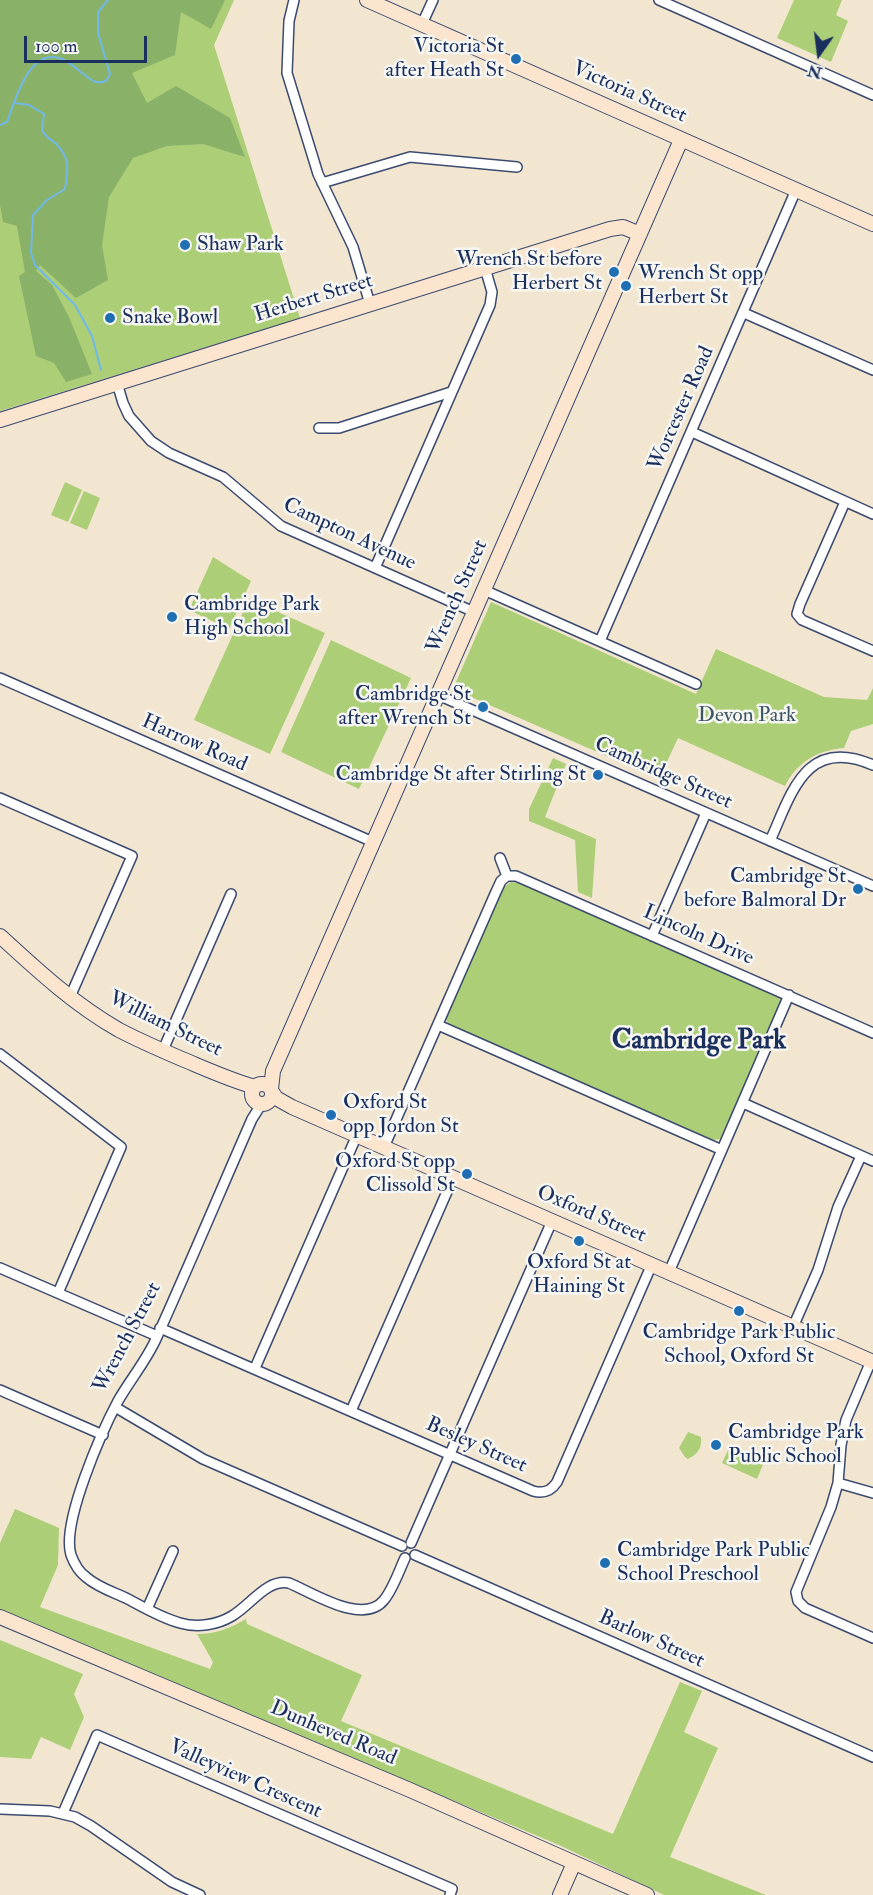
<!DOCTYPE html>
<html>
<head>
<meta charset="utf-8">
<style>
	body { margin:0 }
	#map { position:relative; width:873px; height:1895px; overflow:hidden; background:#f3e6d1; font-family:"IM FELL Double Pica",serif }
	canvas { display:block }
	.north { position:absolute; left:789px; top:24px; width:60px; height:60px; -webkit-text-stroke:4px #f6f6f2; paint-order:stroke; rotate:194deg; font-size:16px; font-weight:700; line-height:24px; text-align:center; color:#1b2f5e }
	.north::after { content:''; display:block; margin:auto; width:21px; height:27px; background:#1b2f5e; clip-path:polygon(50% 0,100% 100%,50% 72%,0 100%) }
	.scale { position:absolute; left:24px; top:36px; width:123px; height:27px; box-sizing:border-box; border:3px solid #1b2f5e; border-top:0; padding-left:8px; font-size:18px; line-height:21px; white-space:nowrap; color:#1b2f5e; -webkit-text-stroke:4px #f6f6f2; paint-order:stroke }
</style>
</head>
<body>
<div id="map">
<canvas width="873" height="1895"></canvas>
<div class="north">N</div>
<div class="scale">100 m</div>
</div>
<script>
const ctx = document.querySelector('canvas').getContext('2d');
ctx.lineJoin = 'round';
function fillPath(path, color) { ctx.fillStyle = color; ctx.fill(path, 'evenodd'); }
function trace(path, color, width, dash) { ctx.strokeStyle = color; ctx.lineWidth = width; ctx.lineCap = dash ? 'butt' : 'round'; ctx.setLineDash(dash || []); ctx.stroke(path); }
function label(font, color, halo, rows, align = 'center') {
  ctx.font = font + ' "IM FELL Double Pica",serif'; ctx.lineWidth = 5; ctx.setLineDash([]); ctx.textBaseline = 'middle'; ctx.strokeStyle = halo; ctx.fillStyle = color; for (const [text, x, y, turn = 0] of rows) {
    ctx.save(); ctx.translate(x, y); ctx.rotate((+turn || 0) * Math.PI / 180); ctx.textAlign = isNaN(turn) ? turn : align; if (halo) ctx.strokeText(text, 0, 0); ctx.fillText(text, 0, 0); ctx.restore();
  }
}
const green = new Path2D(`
	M0,0H234L214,45L300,318L0,411Z
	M794,0H842L836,15L848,21L831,62L777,38Z
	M65,482L82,490L68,522L51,515Z
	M84,491L100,498L87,530L70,523Z
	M213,557L251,581L229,629L189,610Z
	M249,599L325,633L270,754L194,720Z
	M491,602L696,694L716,649L824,697L867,700L873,688V724L851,731L844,748C818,750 797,762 785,786L678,738L659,779L453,689Z
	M331,640L411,678L359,789L281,752Z
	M553,758L566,764L545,817L596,839L592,898L578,892L575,840L529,821V809Z
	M511,882L519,883L779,996L781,1000L721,1139L713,1140L448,1024L446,1019L504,887Z
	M688,1432L701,1437C702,1448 698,1454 688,1459L685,1457L679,1448Z
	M730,1446L764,1462L757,1479L722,1463Z
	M15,1509L59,1528L58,1565L40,1607L210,1669L213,1662L197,1634C216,1634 230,1628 246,1619L247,1624L362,1675L341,1721L613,1834L680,1682L702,1691L684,1732L718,1748L670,1857L766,1895H664L559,1845L0,1610V1543Z
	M0,1640L83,1674L74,1694L84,1717L70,1750L41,1737L31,1759L0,1757Z`);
const forest = new Path2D(`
	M0,0H225L211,29L181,12L175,55L132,73L147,103L176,86L230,118L245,157L203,144L167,146L133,158L109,197L102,245L108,280L76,298L40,265L36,271L52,285L69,317L92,374L66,382L54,363L36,356L19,276L25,272L17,226L3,222L0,204Z`);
const stream = new Path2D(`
	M15,103L29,105L44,114L42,130C48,141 53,139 59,147C71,161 67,172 65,189L47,200L33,215L31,253L35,265L75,305L92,336L101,370
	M0,125L7,122C15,101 29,46 62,59C69,62 76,68 82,73C91,79 94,85 106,81L110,74L98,33V12L108,0`);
const street = new Path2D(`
	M294,0L289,21L287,73L318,174L353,247L370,304
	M659,0L873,95
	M422,24L433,0
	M322,183L410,157L517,167
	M744,313L873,370
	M117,383L123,403L129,416L151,441L169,453L223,477L281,526L474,612
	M319,428H339L451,392
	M692,432L873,514
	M845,502L800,604L797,614L802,620L873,651
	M375,568L490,305L492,292L485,268
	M484,590L696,684
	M600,641L796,190
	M0,678L373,842
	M438,695L873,886
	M0,798L132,856L70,997
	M770,841C792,792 806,736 873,765
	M500,858L507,876
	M507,876H516L873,1033
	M652,936L706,813
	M438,1025L722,1150
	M163,1050L231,894
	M0,1054L121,1147L58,1293
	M265,1103L259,1108L252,1119C220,1192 189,1266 156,1339C146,1361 130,1380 118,1401C102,1431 61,1523 71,1555C74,1563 79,1572 86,1577C97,1587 113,1592 126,1598C143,1607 161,1618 180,1623C197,1628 217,1625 232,1616C251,1605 266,1579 289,1583C313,1593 363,1626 384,1600C393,1589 399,1571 405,1558
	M743,1103L873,1161
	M384,1147L495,894L501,881L507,876
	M0,1268L157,1336
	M669,1272L789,995
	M793,1327L818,1270L838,1207L861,1156
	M160,1328L533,1491C544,1494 551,1491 557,1482L652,1264
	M871,1361L846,1420L841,1445L838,1483L831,1507L796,1592L798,1601L805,1608L873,1638
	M255,1368L357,1135
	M0,1390L103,1435
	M115,1407L203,1459L402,1546
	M351,1411L453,1178
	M838,1483L873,1493
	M411,1543L552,1221
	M415,1555L873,1757
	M147,1609L173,1551
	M0,1809L50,1811L75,1817L91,1826L172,1882L200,1895
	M63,1813L97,1735L452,1889L450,1895`);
const secondary = new Path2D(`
	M367,0L873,224
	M0,420L610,229L623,227L640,234
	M0,936C38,971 75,1005 119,1030C140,1041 161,1050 182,1059C206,1069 230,1080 255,1087
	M252 1094a10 10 0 1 1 20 0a10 10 0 1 1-20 0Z
	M271,1089L273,1071L681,140
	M272,1092L276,1098L292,1107L873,1362
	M0,1617L410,1790L647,1895
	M560,1895L574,1863`);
const markers = [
	[516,59,6,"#1f6fb2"],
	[185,245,6,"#1f6fb2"],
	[614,272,6,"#1f6fb2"],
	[626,286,6,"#1f6fb2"],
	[110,318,6,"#1f6fb2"],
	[172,617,6,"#1f6fb2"],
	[483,707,6,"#1f6fb2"],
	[598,775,6,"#1f6fb2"],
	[858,889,6,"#1f6fb2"],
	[331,1115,6,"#1f6fb2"],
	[467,1174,6,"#1f6fb2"],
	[579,1241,6,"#1f6fb2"],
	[739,1311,6,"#1f6fb2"],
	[716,1445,6,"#1f6fb2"],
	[605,1563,6,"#1f6fb2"]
];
const poiNames = [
	["Victoria St",504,47,"right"],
	["after Heath St",504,71,"right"],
	["Shaw Park",197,245],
	["Wrench St before",602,260,"right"],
	["Herbert St",602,284,"right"],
	["Wrench St opp",638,274],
	["Herbert St",638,298],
	["Snake Bowl",122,318],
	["Cambridge Park",184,605],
	["High School",184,629],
	["Cambridge St",471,695,"right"],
	["after Wrench St",471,719,"right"],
	["Cambridge St after Stirling St",586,775,"right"],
	["Cambridge St",846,877,"right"],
	["before Balmoral Dr",846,901,"right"],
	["Oxford St",343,1103],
	["opp Jordon St",343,1127],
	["Oxford St opp",455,1162,"right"],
	["Clissold St",455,1186,"right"],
	["Oxford St at",579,1263,"center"],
	["Haining St",579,1287,"center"],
	["Cambridge Park Public",739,1333,"center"],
	["School, Oxford St",739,1357,"center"],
	["Cambridge Park",728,1433],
	["Public School",728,1457],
	["Cambridge Park Public",617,1551],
	["School Preschool",617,1575]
];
const streetNames = [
	["Victoria Street",629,93,24],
	["Herbert Street",314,299,-17],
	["Worcester Road",682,409,-66],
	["Campton Avenue",349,535,25],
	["Wrench Street",458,597,-66],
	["Harrow Road",194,744,24],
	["Cambridge Street",663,774,24],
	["Lincoln Drive",698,936,24],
	["William Street",165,1025,26],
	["Oxford Street",591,1215,23],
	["Wrench Street",128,1338,-62],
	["Besley Street",476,1446,24],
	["Barlow Street",651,1640,24],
	["Dunheved Road",333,1734,23],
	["Valleyview Crescent",245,1780,24]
];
const parkNames = [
	["Devon Park",747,716]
];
const districtNames = [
	["Cambridge Park",699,1042]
];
fillPath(green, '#acce77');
fillPath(forest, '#89b168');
trace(stream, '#71b8e8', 2);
trace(street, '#3b4a6f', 12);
trace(secondary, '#3b4a6f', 16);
trace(street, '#fff', 9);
trace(secondary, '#fce5cf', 14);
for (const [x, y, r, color] of markers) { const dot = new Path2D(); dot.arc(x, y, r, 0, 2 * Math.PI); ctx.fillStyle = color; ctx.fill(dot); trace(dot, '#f6f6f2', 2); }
label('21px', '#1b2f5e', '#f6f6f2', poiNames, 'left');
label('21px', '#1b2f5e', '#f6f6f2', streetNames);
label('21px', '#3f5764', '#f6f6f2', parkNames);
label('bold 27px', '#1b2f5e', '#f6f6f2', districtNames);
</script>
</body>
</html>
